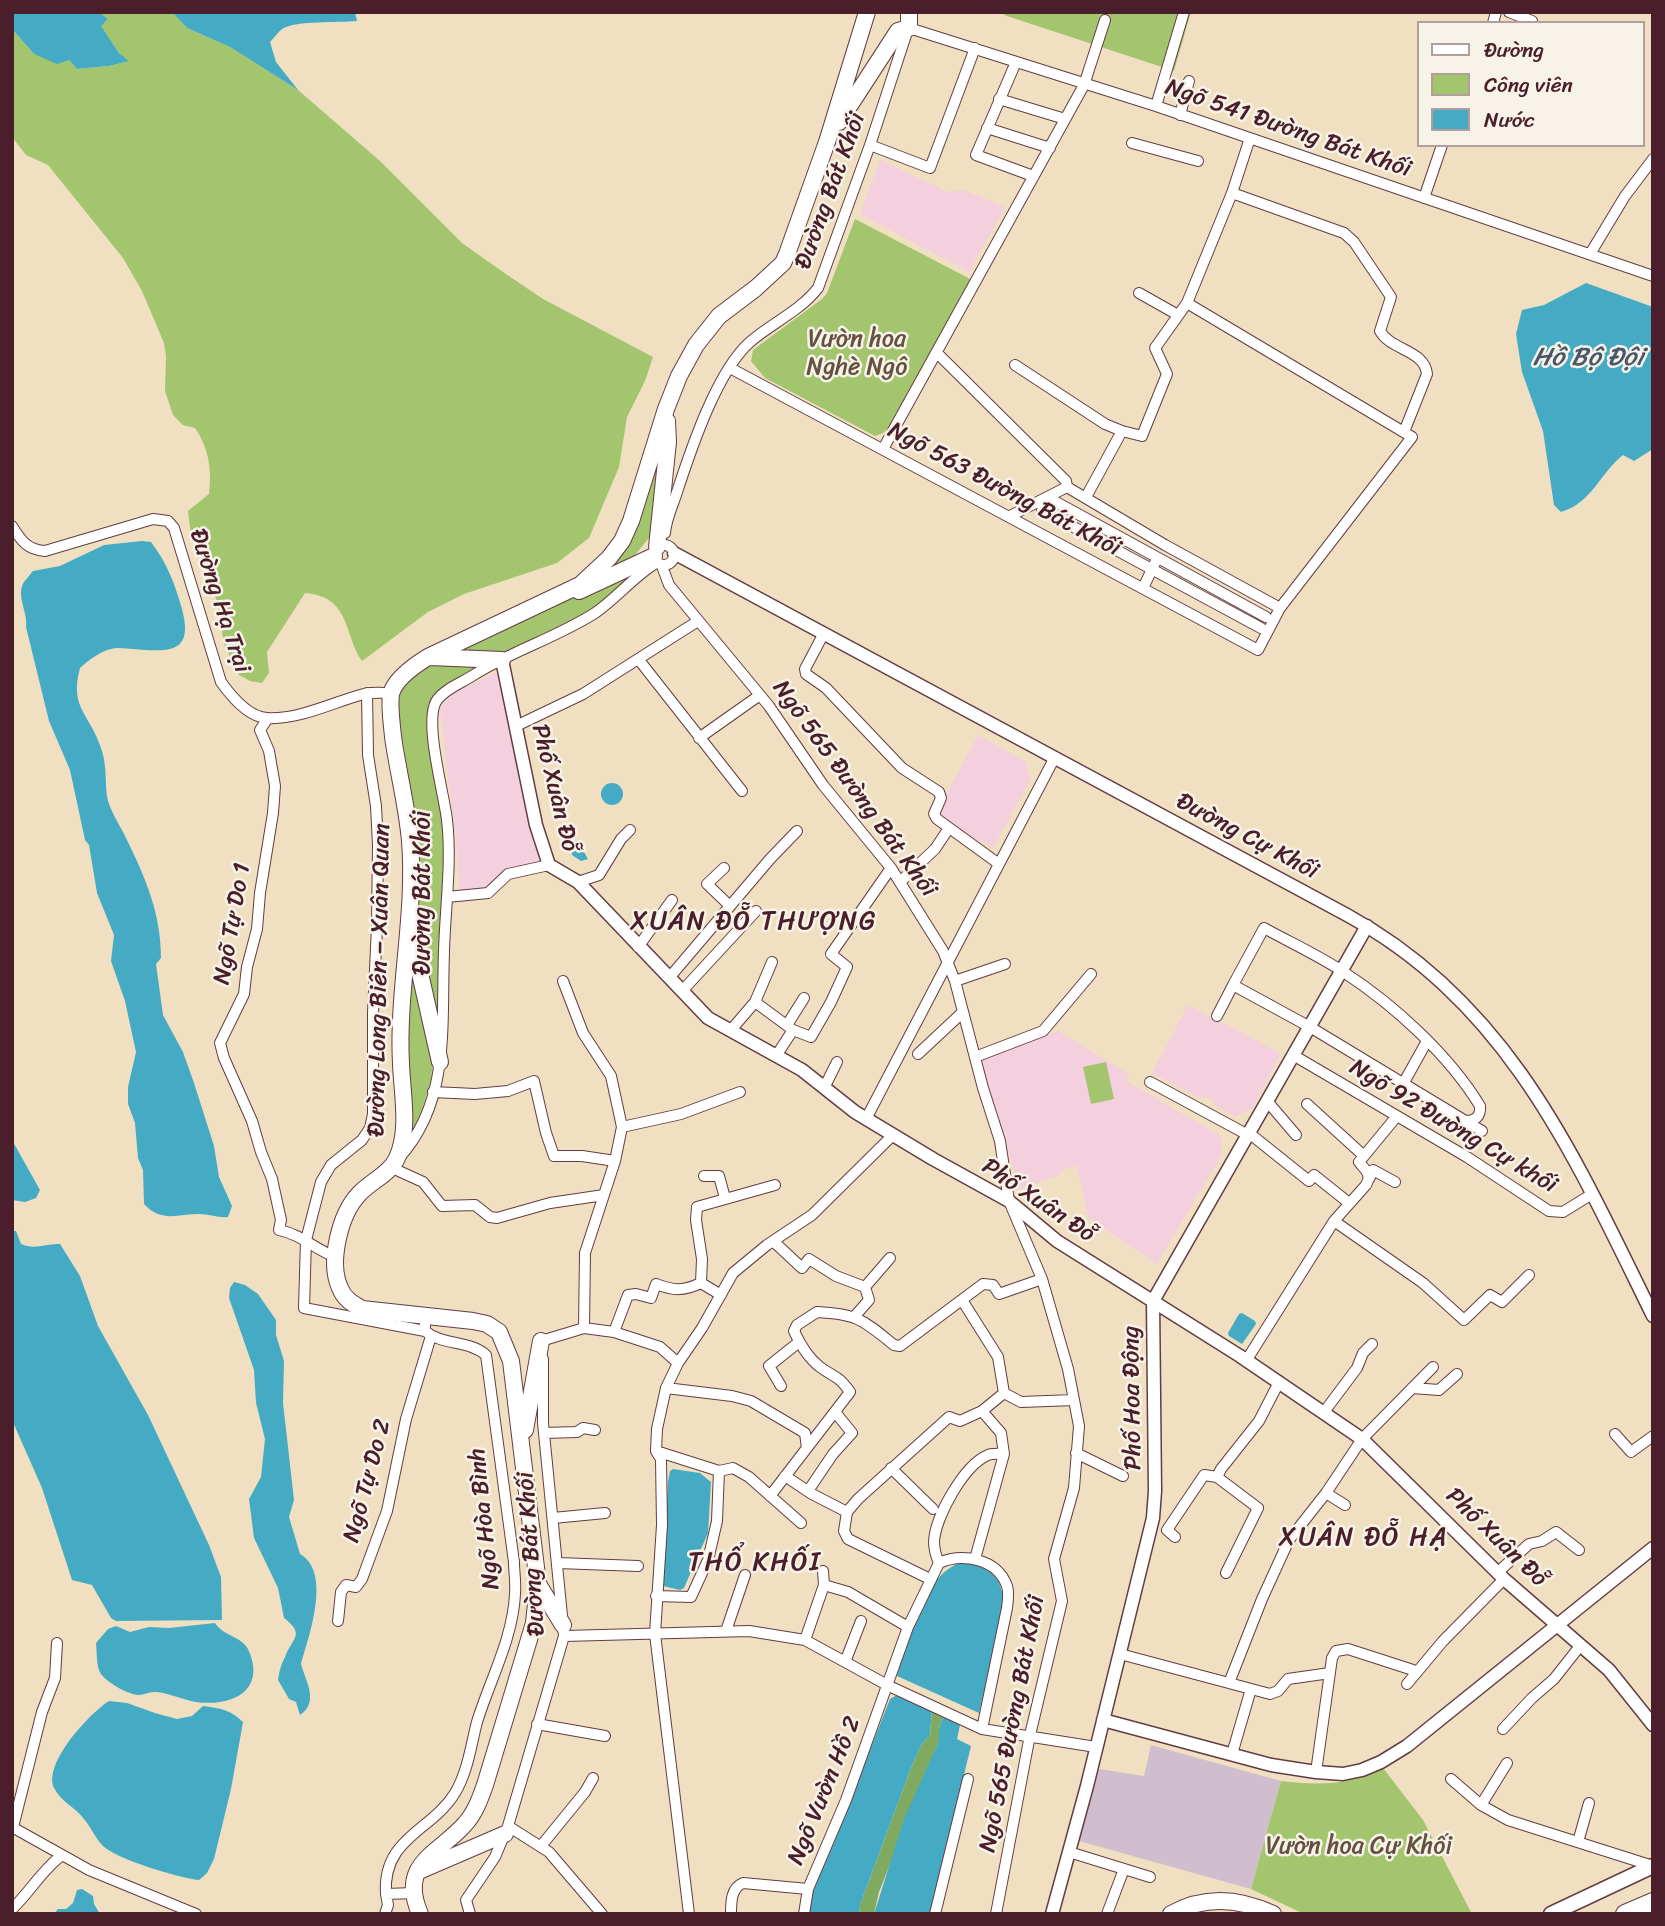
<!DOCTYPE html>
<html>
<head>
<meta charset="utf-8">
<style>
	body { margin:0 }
	#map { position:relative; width:1665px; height:1926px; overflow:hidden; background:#f0e0c1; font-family:Sriracha,sans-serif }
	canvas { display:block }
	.frame { position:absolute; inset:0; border:14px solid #4a1f2b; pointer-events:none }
	.legend { position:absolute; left:1417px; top:21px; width:228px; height:126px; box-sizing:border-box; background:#f7f3e8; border:2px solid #b29e9c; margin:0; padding:9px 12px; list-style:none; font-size:21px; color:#4a1f2b }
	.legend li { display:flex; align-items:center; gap:14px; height:35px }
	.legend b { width:35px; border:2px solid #b29e9c }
</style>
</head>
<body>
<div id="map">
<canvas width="1665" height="1926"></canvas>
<div class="frame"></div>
<ul class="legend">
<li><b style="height:9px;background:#fff"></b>Đường</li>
<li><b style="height:19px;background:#a2c56e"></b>Công viên</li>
<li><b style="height:19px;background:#45abc5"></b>Nước</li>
</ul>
</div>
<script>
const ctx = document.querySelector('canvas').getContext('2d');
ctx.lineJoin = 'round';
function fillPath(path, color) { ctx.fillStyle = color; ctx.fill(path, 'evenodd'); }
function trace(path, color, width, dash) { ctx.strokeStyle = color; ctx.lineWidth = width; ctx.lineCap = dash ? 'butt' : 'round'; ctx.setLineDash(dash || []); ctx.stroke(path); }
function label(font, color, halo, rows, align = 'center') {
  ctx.font = font + ' Sriracha,sans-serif'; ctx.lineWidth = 5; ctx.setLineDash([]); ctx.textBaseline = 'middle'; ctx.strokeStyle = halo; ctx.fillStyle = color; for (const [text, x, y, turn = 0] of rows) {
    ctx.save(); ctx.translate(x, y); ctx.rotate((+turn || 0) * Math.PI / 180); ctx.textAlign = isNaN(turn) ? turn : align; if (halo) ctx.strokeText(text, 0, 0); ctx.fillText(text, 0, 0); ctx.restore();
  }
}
const built = new Path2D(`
	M880,160L948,192L963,190L1005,207L969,272L860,214Z
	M499,671L529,816L541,864L506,871L487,890L460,893L456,841L440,711L447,697L454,692Z
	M978,735L1025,761L1031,779L993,848L944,821L937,812Z
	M1188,1005L1281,1053L1252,1109L1235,1116L1214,1105L1213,1100L1206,1097L1200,1098L1152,1073Z
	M1058,1031L1129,1074L1126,1081L1221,1136L1222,1154L1157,1264L1088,1218L1077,1166L1062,1170L1060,1175L1020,1189L980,1059Z`);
const industrial = new Path2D(`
	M1151,1745L1281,1781L1251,1889L1079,1841L1099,1769L1144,1776Z`);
const green = new Path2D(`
	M99,12H172L187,28L230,47L298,90L380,161L462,243L503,272L543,299L653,357L645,381L627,417L619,467L589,538L557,563L464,594L428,612L362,661C343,633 351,597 305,593L267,652L269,673L262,683L250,681L239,675L224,644L218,606L208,572L191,535L188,511L209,494C212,470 209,448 195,428L183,425L173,415L165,391L166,356L164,343L142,291L123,258L48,165L26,155L12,137V29L34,54L69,60L77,69L109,66L128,61L119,53L100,26L108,19Z
	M1005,12H1191L1174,71L1004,15Z
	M855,219L972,280L893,423L883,433L875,436L765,378L751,361L753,350L822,299L827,293Z
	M663,439L652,534L631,560L589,579L607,564Z
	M638,569L607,600L567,623L508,652L498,655L445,653L518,616Z
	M428,661L487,664C465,676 434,685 427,712L444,824L439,1024L414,930L396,703L400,690Z
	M410,946L433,1059L431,1080L422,1110L408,1140L406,1050Z
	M1106,1062L1114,1099L1091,1104L1083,1067Z
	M1383,1768L1423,1820L1472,1914H1304L1251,1889L1281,1781C1317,1785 1350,1786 1383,1768Z`);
const forest = new Path2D(`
	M932,1710L943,1717L939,1729V1741L879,1892L874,1914H859L860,1905L909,1773L921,1745L930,1735Z`);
const water = new Path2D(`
	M12,12H99L108,19L101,26L119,53L129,61L109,66L77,69L69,60L57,64L34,54L12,29Z
	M172,12H355L357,21C337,23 297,20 282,29C278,32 274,38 270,42L276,62L298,90L230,47L187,28Z
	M1586,283L1653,307V449L1634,461L1623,455C1600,473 1592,503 1561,512L1554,505L1543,431L1522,372L1516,334L1522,310L1544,305Z
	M142,541L151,542C167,563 175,584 182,609C194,654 169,652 133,649C126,649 118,647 111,649C99,652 89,660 80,668C69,708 90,714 101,748C108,768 104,784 108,801C112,814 121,827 127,840C146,879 161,914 161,958L156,964L163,1015L183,1052L194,1083L214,1146L219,1177L232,1206L228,1217C218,1218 209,1214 199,1214C178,1214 161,1223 144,1204L143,1170L138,1158L135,1123L128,1104V1087L136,1052L125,1001L111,961L114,935L97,893L89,845L85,840L70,770L49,721L26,627C28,614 18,599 22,586C24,581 30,575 33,571L60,566L104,545Z
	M601 794a11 11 0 1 1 22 0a11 11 0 1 1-22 0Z
	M577,840L588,859L581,861L572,855L571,847Z
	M12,1140L40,1190L36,1198L25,1202L12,1200Z
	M12,1231H16L21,1244C35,1250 44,1244 60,1244L80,1276L98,1326L148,1415L209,1545L221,1577L222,1620L116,1621L111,1618L92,1585L72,1580L42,1488L12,1420Z
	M234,1282L245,1285L258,1294L276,1320V1335L284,1361L283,1403L294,1500L289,1517L300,1554C332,1572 309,1636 301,1664C305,1680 320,1702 300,1715L296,1702L289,1699L278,1680C279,1672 281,1664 285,1657C292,1638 306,1635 284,1618L278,1588L254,1538L249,1499L261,1477L265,1439L256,1403L254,1370L229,1298L230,1288Z
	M1242,1313L1255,1321L1256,1324L1242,1344L1229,1336L1228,1333L1239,1314Z
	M673,1469L700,1473L711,1482L708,1533L684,1588L680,1590L663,1586L668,1482L670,1471Z
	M962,1562C992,1567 1005,1579 1003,1610L979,1713L897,1676C908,1640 922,1575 962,1562Z
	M215,1623C223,1636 241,1636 248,1649C267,1690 233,1707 196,1702C183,1700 167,1692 154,1692C149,1692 144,1695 138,1695C127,1694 108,1683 101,1674C96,1667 97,1652 96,1643L108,1629L116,1626L130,1632L149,1627L169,1628Z
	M899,1694L932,1710L930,1735L921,1745L909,1773L860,1905L859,1914H808L814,1883L836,1836L890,1699Z
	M109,1701L127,1703L155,1713L177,1719L192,1716L203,1706C220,1708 231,1710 243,1722L231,1789L214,1859L207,1873L199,1880C179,1878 116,1859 103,1846C95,1838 91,1827 84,1819C75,1807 61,1802 54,1788C43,1763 89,1714 109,1701Z
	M943,1717L960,1725L957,1739L971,1746L930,1914H874L904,1819L939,1741V1729Z
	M82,1889L93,1896L94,1904L100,1914H54L58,1909H66L73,1903L77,1890Z`);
const minor = new Path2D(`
	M1509,12L1532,21
	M1493,23L1496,12
	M909,28L1156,106L1653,276
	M1016,62L976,155L1033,176
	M999,99L1065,119
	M1156,106L1184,12
	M1180,115L1189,81
	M987,128L1050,148
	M1132,143L1198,161
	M870,145L930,168L975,48
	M1232,193L1344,233L1354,242L1391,297L1380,331C1390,350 1425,350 1427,374L1404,432
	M1424,198L1442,145
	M1590,254L1625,196L1653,159
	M1139,293L1178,315
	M937,353L1066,481L1067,487
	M1015,365L1105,424L1122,431
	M730,368L1258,650L1280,608L1412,437L1187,303
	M883,449L1084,85L1105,20
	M1067,487L1165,545L1280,608
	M1086,497L1122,431L1142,436L1167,374L1155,348L1187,303L1232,193L1250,138
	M1056,502L1266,617
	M1042,510L1261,628
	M1010,516L1067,487
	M12,526C21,541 28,550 45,551L153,519L168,521L174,528L221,682C231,696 248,717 267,718C299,720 333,702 364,694C373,692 382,693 391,693
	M665,533C666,519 673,505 677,492C691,449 717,371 750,342C772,323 800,311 818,288L870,145L909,26
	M654 555a10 10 0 1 1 20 0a10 10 0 1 1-20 0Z
	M662,566L669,585L769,706L823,785L891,868L943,951L955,981L983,1088L1000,1141L1009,1201L1042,1279L1068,1369L1079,1426L1074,1488L1054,1559L1062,1601L1030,1735L996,1914
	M1143,588L1155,563
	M824,633L805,669L806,674L826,688L902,768L939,792L941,798L934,814L937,819L999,864
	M639,660L742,791
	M367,693L368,755L376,806L378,845L377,926L373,1013V1114L370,1128L362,1140L331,1165L321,1182L306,1240L304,1308L425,1331
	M268,718L260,730L269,751L275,786L273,813L260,893L257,929L247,967L244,994L220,1043L224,1058L252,1121L261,1152L272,1179L281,1220L279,1230C303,1235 315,1250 336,1257
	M516,726L583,694L698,621
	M699,738L760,695
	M724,868L707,884L730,906
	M578,882L599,875L621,839L630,830
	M900,882L935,849L949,828
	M447,897L488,893L508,874L549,865
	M638,947L672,900
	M669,978L770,859L797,831
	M563,981L583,1033L611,1076L622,1127
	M955,981L1005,964
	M1233,985L1264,928C1291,943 1320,956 1345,973C1394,1005 1449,1055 1480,1106C1481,1116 1475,1122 1464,1121
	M682,991L756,911
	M755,1002L793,1030
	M1217,1016L1233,985L1310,1027L1482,1131
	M787,1025L804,998
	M731,1030L755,1002L772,962
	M918,1054L963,1012
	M1293,1055L1467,1157L1549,1211L1563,1212L1592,1194
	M776,1056L793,1030L811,1037L831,1002L847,967L831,954L891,868
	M975,1057L1043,1031L1091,974
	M1150,1082L1248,1135
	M1403,1084L1427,1041
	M824,1088L837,1062
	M433,1092L475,1094L508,1091L534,1081L546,1133L554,1156H582L615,1161
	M1267,1101L1296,1135
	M1307,1104L1364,1156
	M866,1119L1055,757
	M1249,1133L1309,1181L1314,1175L1349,1203
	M704,1176H719L725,1198
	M1369,1179L1373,1170L1395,1182
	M604,1195L550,1203L497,1218L490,1217L475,1205L442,1206L423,1182L390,1167C452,1110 441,1028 444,952C445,909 452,863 447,820C444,793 423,720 437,700C445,689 461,683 472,676C511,651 556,638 595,613C617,598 634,576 656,563
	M1334,1221L1423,1283L1464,1320L1490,1295L1502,1302L1529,1275
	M773,1241L802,1268L809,1259L836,1276L865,1287L869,1300L854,1317
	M865,1287L890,1258
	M721,1295L701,1283L702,1259L696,1220L697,1207L775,1185
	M584,1328L585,1253L615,1161L622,1127L681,1114L740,1092
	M614,1332L628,1295L636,1294L651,1298L656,1284C674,1291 684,1291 701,1283
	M542,1344L541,1341L584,1328L614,1332L660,1347L678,1363
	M1246,1361L1334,1221L1366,1185C1372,1174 1366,1171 1359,1162L1397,1116
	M781,1386L769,1366L799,1342
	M666,1388L732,1396L751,1401L805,1433L807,1448
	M1412,1388L1439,1390L1457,1374
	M1004,1393L1021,1402L1074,1400
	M1324,1412L1357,1368L1363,1353L1372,1344
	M544,1433L577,1432L583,1428L595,1430
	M1615,1434L1631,1452L1653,1436
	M1076,1453L1123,1476
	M891,1468L933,1509
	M719,1471L733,1468L749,1477L801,1523
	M785,1476L812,1494L847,1512L844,1531L848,1539L930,1579
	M1217,1477L1258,1508L1226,1573
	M1217,1477L1221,1469L1259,1421L1278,1384
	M808,1491L833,1454L852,1433L835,1412
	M770,1496L850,1392C838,1375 835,1378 820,1367C808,1358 800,1344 794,1331L797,1325L817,1312C858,1314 863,1320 894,1345L900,1346L983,1284L993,1285L999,1294L1042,1279
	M1345,1505L1326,1493L1362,1439L1433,1367
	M847,1512L858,1499L949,1417L960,1421L982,1411L1004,1393L998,1357L962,1300
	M553,1518L605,1513
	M1175,1537L1167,1530L1204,1475L1217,1477
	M975,1559L1004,1454L1001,1433L982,1411
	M558,1563L638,1566
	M939,1563C936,1556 934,1550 934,1542C935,1517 964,1465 988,1455C992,1453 999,1454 1004,1454
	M1498,1572L1529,1544L1542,1541L1556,1532L1579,1550
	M824,1585L848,1592L908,1627
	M656,1596L691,1597L708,1560L717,1521L719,1471L656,1451
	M338,1621L341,1592L346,1585L356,1587L362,1579L387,1511L406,1419L431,1336
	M726,1631L745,1575
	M564,1636L749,1631L805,1640L889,1686L982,1729L1096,1747
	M805,1640L824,1585L823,1571
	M1120,1654L1270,1694L1278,1691L1288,1679L1330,1673
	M845,1662L861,1621
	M1229,1683L1262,1599L1289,1540L1326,1493
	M1407,1684L1443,1641L1504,1579
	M537,1724L605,1736
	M1503,1729L1532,1698L1554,1679L1580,1646
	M1232,1754L1251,1689
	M1316,1772L1332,1658L1336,1651L1348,1649L1413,1670
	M1451,1779L1481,1805L1508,1820L1653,1866
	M1481,1805L1507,1763
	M508,1826L549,1852L602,1914
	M12,1827L89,1870L196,1914
	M13,1827L42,1712L55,1678L57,1643
	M1578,1842L1589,1803
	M541,1846L585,1792L593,1778
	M1069,1852L1150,1877
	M386,1894C382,1838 432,1831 455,1793C468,1771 471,1745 477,1722C490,1680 513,1638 515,1594C516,1583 514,1572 514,1562L486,1355C469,1340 443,1346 425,1331V1325
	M12,1909C30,1892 42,1870 61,1856
	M385,1914L388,1905L386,1894L414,1893
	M470,1914L466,1900L495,1857L508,1826L564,1636L543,1423V1359
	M689,1914L655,1634L662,1525L661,1459L656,1451L657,1429L666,1388L678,1363L702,1328L733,1273L767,1245L812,1215L893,1135
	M731,1914C731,1902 731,1888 743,1883L808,1889
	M804,1914L808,1889L846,1800L908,1627L939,1563C962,1553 997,1558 1007,1586C1009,1592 1008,1601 1007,1608L982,1729
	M935,1914L968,1779
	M1107,1914L1124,1869`);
const tertiary = new Path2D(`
	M674,553L1347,915C1510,1004 1575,1158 1653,1316
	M502,660L536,825L549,865L578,882L708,1018L802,1070L855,1112L933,1159L1009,1201L1057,1241L1240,1356L1362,1439L1504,1579L1609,1670L1653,1725
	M1103,1720L1271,1765L1316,1772L1343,1774L1362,1770L1381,1762L1407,1746L1653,1548
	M1052,1914L1087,1786L1153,1518L1155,1491L1153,1301L1367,926`);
const secondary = new Path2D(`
	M1551,1914L1653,1866`);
const primary = new Path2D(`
	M839,122L898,31L909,28V12
	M657,547L668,442L667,421
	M579,591L654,556
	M430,657L502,660
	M412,938L440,1062
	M525,1430L541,1341
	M538,1584L563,1625
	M419,1871L505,1834
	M420,1914C398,1863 439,1854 465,1824C475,1813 480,1799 485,1785L534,1623L538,1584L511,1361L499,1332L487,1324L473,1321L362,1309C353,1304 344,1299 340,1288C328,1262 340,1214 359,1194C371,1181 390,1174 397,1158C410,1130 402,1093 401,1064C397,990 416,915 410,841C407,806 398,772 393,737C392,724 389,707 391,694C395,679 415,665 428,657L580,585L609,558L622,541L631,521L666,409L679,376L696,345L719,316L756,288L783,263L787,254L827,142L867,12`);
const trunk = new Path2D(`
	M1171,1914C1205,1895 1239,1898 1273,1914`);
const motorway = new Path2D(`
	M1625,1914L1653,1902`);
const streetNames = [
	["Ngõ 541 Đường Bát Khối",1288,129,19],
	["Đường Bát Khối",831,191,-70],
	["Ngõ 563 Đường Bát Khối",1004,490,28],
	["Đường Hạ Trại",219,601,72],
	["Phố Xuân Đỗ",554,788,76],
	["Ngõ 565 Đường Bát Khối",854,789,54],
	["Đường Cự Khối",1247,837,28],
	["Đường Bát Khối",423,893,-90],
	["Ngõ Tự Do 1",233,924,-80],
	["Đường Long Biên – Xuân Quan",380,980,-89],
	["Ngõ 92 Đường Cự khối",1453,1127,31],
	["Phố Xuân Đỗ",1038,1201,34],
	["Phố Hoa Động",1133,1398,-91],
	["Ngõ Tự Do 2",368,1481,-75],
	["Ngõ Hòa Bình",485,1519,-96],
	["Phố Xuân Đỗ",1496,1538,44],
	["Đường Bát Khối",532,1554,-94],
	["Ngõ 565 Đường Bát Khối",1013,1724,-79],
	["Ngõ Vườn Hồ 2",825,1791,-68]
];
const parkNames = [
	["Vườn hoa",857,340],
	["Nghè Ngô",857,368],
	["Vườn hoa Cự Khối",1359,1847]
];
const waterNames = [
	["Hồ Bộ Đội",1588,358]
];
const neighbourhoodNames = [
	["XUÂN ĐỖ THƯỢNG",754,922],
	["XUÂN ĐỖ HẠ",1364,1538],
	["THỔ KHỐI",755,1563]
];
fillPath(built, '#f4cfdd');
fillPath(industrial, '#d0bdcd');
fillPath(green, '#a2c56e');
fillPath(forest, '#81aa61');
fillPath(water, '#45abc5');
trace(minor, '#633c42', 12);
trace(tertiary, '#633c42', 15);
trace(secondary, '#633c42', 17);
trace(primary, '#633c42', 18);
trace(trunk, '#633c42', 18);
trace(motorway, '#633c42', 20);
trace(minor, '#fff', 10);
trace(tertiary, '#fff', 12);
trace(secondary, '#fff', 14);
trace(primary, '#fff', 16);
trace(trunk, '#fff', 16);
trace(motorway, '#fff', 18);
label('24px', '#4a1f2b', '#f7f3e8', streetNames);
label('24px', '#64513f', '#f7f3e8', parkNames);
label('italic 26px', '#485769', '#f7f3e8', waterNames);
ctx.letterSpacing = '2px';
label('26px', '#4a1f2b', '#f7f3e8', neighbourhoodNames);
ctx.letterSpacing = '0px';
</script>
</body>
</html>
